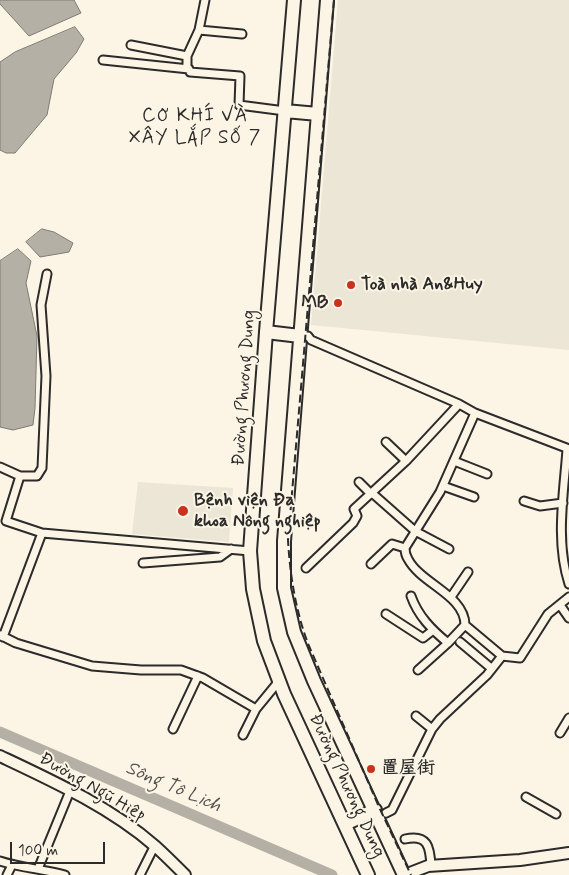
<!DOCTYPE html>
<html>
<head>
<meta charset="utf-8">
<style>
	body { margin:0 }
	#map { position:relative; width:569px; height:875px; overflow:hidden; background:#fcf5e5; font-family:Mynerve,sans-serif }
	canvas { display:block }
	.scale { position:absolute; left:10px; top:842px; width:95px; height:22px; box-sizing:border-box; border:2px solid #2b2b2b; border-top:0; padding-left:6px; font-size:15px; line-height:18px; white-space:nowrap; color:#2b2b2b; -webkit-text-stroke:4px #fcf5e5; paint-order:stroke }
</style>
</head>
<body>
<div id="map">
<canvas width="569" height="875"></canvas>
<div class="scale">100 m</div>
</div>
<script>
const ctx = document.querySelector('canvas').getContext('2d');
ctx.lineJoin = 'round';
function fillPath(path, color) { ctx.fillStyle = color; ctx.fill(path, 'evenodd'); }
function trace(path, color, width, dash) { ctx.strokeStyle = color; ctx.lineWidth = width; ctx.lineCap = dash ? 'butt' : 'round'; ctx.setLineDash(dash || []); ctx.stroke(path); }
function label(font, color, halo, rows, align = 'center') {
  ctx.font = font + ' Mynerve,"LXGW WenKai TC",sans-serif'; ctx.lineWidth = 4; ctx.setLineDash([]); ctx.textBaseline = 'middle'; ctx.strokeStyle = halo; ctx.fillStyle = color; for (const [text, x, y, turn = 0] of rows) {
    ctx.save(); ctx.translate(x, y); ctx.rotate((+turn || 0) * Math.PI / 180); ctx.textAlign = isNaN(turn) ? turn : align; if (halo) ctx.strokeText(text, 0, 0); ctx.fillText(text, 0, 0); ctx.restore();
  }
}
const built = new Path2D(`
	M338,0H569V350L311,325Z
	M138,482L233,488L229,542L132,534Z`);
const water = new Path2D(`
	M0,0H74L81,13L29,36L0,4Z
	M75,27L84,39L76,53L54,79L47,115L15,153H6L0,150V62L15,52Z
	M42,229L54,232L73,243L69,252L40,257L26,242Z
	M18,249L31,261L26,283L37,336L35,408L33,425L13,430L0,427V261Z`);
const river = new Path2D(`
	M0,732L332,875`);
const street = new Path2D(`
	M199,30L205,0
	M131,45L187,56
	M103,60L189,69L190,72L240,76L239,105L285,111
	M187,68V56L199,30L242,34
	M47,274L41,305L46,376L42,468L37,476H20L6,521L42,533L250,551
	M300,336H308L311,340L459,404L475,413L569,449
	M386,442L406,461
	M567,449C564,493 555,541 569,584
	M454,461L487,474
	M0,467L20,476
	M359,482L371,494
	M443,486L474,497
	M372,493L415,531L449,549
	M524,501L540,506L563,503
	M405,548L440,492L475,413
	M143,563L220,557L231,549
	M371,564L392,544L405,548C405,551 406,556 408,559C421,584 465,595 465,625L502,656
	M306,568L353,523L357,516L354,509L406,461L459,404
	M411,596C418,616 432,630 448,643L465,625
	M451,597L468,572
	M560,605L569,618
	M386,614L423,638L432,631
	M0,635L16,643L92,666L141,670H181L203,678L256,709
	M3,637L42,533
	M460,642L491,668
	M418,670L448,643
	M416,716L432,729
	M173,729L198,676
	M560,733L569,718
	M243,735L256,709L279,681
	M526,797L556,814
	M386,813L392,810L432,729L440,719L487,675L502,656L520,658L548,614L569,597
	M405,839C428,834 430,847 431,866
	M0,861C21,868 44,869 65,875
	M38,869L70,791
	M7,875L12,865
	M140,875L155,845`);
const secondary = new Path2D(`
	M0,756C53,781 110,807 155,846C165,855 175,865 185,875
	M405,875L428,866L520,860L569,853`);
const highway = new Path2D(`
	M294,0L266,332L250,551L253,589L264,641L284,694L368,875
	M327,0L284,541V588L294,632L314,681L404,875
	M285,111L318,114
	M266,332L300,336
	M345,824L375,810`);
const rail = new Path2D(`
	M334,0L288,540C290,576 296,613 309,646L379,807L411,875`);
const markers = [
	[351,285,5,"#c8321e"],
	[338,303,5,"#c8321e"],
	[183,511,6,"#c8321e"],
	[371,769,5,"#c8321e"]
];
const poiNames = [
	["Toà nhà An&Huy",361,285],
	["MB",328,303,"right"],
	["Bệnh viện Đa",194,501],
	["khoa Nông nghiệp",194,522],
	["置屋街",381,769]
];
const streetNames = [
	["Đường Phương Dung",245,388,-86],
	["Đường Phương Dung",346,786,65],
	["Đường Ngũ Hiệp",92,788,30]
];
const neighbourhoodNames = [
	["CƠ KHÍ VÀ",195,117],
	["XÂY LẮP SỐ 7",195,139]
];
const waterNames = [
	["Sông Tô Lịch",173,788,23]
];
fillPath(built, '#ece6d7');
fillPath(water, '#b4b0a5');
trace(water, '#7d7b74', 1);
trace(river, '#b4b0a5', 11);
trace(street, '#2b2b2b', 11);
trace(secondary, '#2b2b2b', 14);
trace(highway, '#2b2b2b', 16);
trace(street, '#fcf5e5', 7);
trace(secondary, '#fcf5e5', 10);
trace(highway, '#fcf5e5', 12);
trace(rail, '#2b2b2b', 2, [8, 4]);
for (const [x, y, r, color] of markers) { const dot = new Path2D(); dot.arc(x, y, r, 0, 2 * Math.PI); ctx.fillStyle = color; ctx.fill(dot); trace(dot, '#fcf5e5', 2); }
label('bold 18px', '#2b2b2b', '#fcf5e5', poiNames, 'left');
label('18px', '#2b2b2b', '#fcf5e5', streetNames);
ctx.letterSpacing = '1px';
label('19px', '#2b2b2b', '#fcf5e5', neighbourhoodNames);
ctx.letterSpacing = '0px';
label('italic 19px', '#545350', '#fcf5e5', waterNames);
</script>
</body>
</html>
